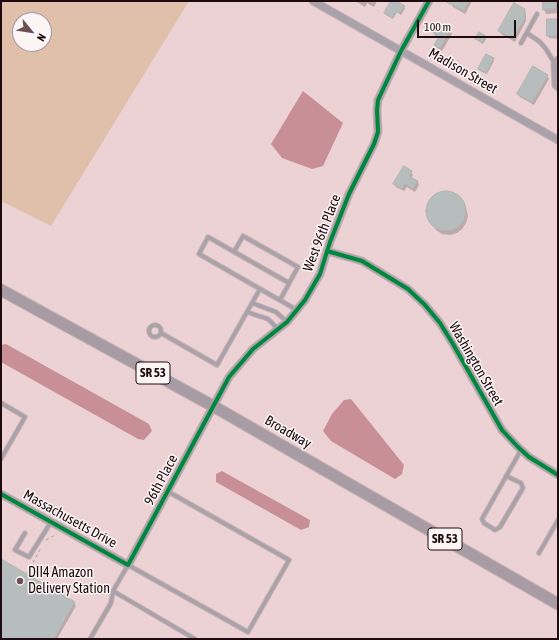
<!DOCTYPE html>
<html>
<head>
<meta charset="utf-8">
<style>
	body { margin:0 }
	#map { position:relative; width:559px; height:640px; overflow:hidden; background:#edd2d5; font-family:"Asap Condensed",sans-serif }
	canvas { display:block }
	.frame { position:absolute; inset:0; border:2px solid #1f0b0f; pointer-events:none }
	.north { position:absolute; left:12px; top:12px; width:40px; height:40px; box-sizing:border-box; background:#fbf5f5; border:1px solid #a39799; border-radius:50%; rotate:120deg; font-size:11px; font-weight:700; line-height:16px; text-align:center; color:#1f0b0f }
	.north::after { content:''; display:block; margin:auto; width:14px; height:18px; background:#675154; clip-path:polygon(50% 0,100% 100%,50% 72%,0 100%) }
	.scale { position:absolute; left:417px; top:20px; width:99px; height:18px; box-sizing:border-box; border:2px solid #1f0b0f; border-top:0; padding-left:5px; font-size:12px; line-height:14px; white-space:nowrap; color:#1f0b0f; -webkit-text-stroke:3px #fbf5f5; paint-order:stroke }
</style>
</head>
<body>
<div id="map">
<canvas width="559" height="640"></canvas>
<div class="frame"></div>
<div class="north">N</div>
<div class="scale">100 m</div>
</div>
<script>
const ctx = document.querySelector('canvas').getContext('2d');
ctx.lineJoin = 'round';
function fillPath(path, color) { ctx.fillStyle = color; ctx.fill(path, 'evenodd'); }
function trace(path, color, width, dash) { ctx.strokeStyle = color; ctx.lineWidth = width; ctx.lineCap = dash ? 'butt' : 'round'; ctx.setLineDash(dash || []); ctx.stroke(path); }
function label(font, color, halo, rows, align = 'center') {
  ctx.font = font + ' "Asap Condensed",sans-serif'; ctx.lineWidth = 3; ctx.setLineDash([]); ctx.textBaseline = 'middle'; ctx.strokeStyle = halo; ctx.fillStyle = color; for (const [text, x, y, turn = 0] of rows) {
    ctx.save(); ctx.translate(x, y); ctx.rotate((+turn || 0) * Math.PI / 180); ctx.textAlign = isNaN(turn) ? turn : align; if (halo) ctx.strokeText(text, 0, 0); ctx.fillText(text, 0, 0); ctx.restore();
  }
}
const green = new Path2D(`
	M1,1H189L51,226L1,201ZM20,20H44V44H20Z`);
const water = new Path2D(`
	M303,91L343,123L323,166L312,169L282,158L271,144Z
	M6,344L149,424L152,431L144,440L138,439L1,362V345Z
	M351,399L404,465L402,474L395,479L331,441L323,431L332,414L344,400Z
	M222,471L310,520L309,527L301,530L216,482V474Z`);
const shadow = new Path2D(`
	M355,1H377L374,7L367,3L365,7Z
	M392,1H394L404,6L405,8L401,15L397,12L393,19L386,15L385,13Z
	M452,1H472L465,14L453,7L451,3Z
	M544,1H558V13L546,14L544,9Z
	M524,10L526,13V21L515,42L501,34L499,31Z
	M558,20V39L549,38L548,35Z
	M443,30L450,31L452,34L442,51L437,48L435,45L439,38L436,37L434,33Z
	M485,37L486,39L483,44L477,40L476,39Z
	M493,59L494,61L487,74L480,71L479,69Z
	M547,75L549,79L534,105L520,97L518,94Z
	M411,172L413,175L411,178L418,182L419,185L415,192L407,187L404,191L396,187L394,184Z
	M445,192L453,193L459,197L466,208L468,216L466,223L462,229L457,233L450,235L442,234L436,230L429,219L427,212L428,204L432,199L437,194Z
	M1,560L74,603L76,606L57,639H1Z`);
const building = new Path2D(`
	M391,1H396L405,6L400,13L396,11L392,18L384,13Z
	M445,1H469L464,11Z
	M543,1H556V9L543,10Z
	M514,3L525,9V18L513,39L498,31Z
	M547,19H558V36H547Z
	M437,25L443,29L444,27L451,30L440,48L434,45L439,37L433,33Z
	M479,32L486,36L482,42L475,39Z
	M486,54L494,58L486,73L478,69Z
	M533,66L548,75L532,103L517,94Z
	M404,166L412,171L409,176L418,181L413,189L405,184L402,189L393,184Z
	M426 211a20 20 0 1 1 40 0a20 20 0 1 1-40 0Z
	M1,559L75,602L54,639H1Z`);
const path = new Path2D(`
	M46,540L57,534
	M27,573L41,548`);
const service = new Path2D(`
	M527,33L540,42L546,49L555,64
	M521,43L537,14
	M234,252L243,236L298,267L280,300
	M289,283L208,237L199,254L297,310
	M252,303L276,312L287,322
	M247,312L268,319L278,329
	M149 331a6 6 0 1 1 12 0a6 6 0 1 1-12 0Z
	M161,333L217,365L260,289
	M1,403L25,417L1,459
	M506,476L521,483L523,488L500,527L495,530L484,523L482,519L521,450
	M25,533L15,550L29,557L51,522
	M539,553L558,520
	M113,591L195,639
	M90,639L111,603L113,591L128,565L248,632L289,560L167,491`);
const minor = new Path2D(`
	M313,1L558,140
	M558,60L555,64L556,85L558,87
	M327,251L362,261L408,289L425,305L440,323L453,344L502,430L518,447L529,457L558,475
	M1,494L128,565L229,377L253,349L287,322L305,300L320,274L330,242L349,194L374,144L378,132L377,110L378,100L401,51L429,1`);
const primary = new Path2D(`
	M1,290L213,406L558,604`);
const cycleway = new Path2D(`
	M327,251L362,261L408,289L425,305L440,323L453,344L502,430L518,447L529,457L558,475
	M1,494L128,565L229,377L253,349L287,322L305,300L320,274L330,242L349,194L374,144L378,132L377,110L378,100L401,51L429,1`);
const markers = [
	[20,581,4,"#675154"]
];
const shields = [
	[153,373,34],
	[445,539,34]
];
const shieldNames = [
	["SR 53",153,373],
	["SR 53",445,539]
];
const streetNames = [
	["Madison Street",463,71,30],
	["West 96th Place",322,233,-69],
	["Washington Street",476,364,60],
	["Broadway",288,432,30],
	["96th Place",161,480,-62],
	["Massachusetts Drive",70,519,29]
];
const poiNames = [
	["DII4 Amazon",28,573],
	["Delivery Station",28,589]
];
fillPath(green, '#e0c0ab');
fillPath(water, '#c98f97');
fillPath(shadow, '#0003');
fillPath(building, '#b7bdbd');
trace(building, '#b0b2b2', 1);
trace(service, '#c5b1b3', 5.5);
trace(minor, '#c5b1b3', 9);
trace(primary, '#c5b1b3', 13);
trace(path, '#ab9da3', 1, [3, 3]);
trace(service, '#aaa2aa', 3.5);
trace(minor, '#aaa2aa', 7);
trace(primary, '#a79ba4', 11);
trace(cycleway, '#00873e', 4);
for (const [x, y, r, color] of markers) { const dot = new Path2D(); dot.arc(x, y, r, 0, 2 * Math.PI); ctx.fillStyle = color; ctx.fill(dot); trace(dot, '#fbf5f5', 1.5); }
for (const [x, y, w] of shields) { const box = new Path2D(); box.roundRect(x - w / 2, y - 11, w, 22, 3); ctx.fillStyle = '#fbf5f5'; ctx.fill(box); trace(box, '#1f0b0f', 1); }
label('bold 13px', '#1f0b0f', null, shieldNames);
label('14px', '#1f0b0f', '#fbf5f5', streetNames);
label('14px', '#1f0b0f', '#fbf5f5', poiNames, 'left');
</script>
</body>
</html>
